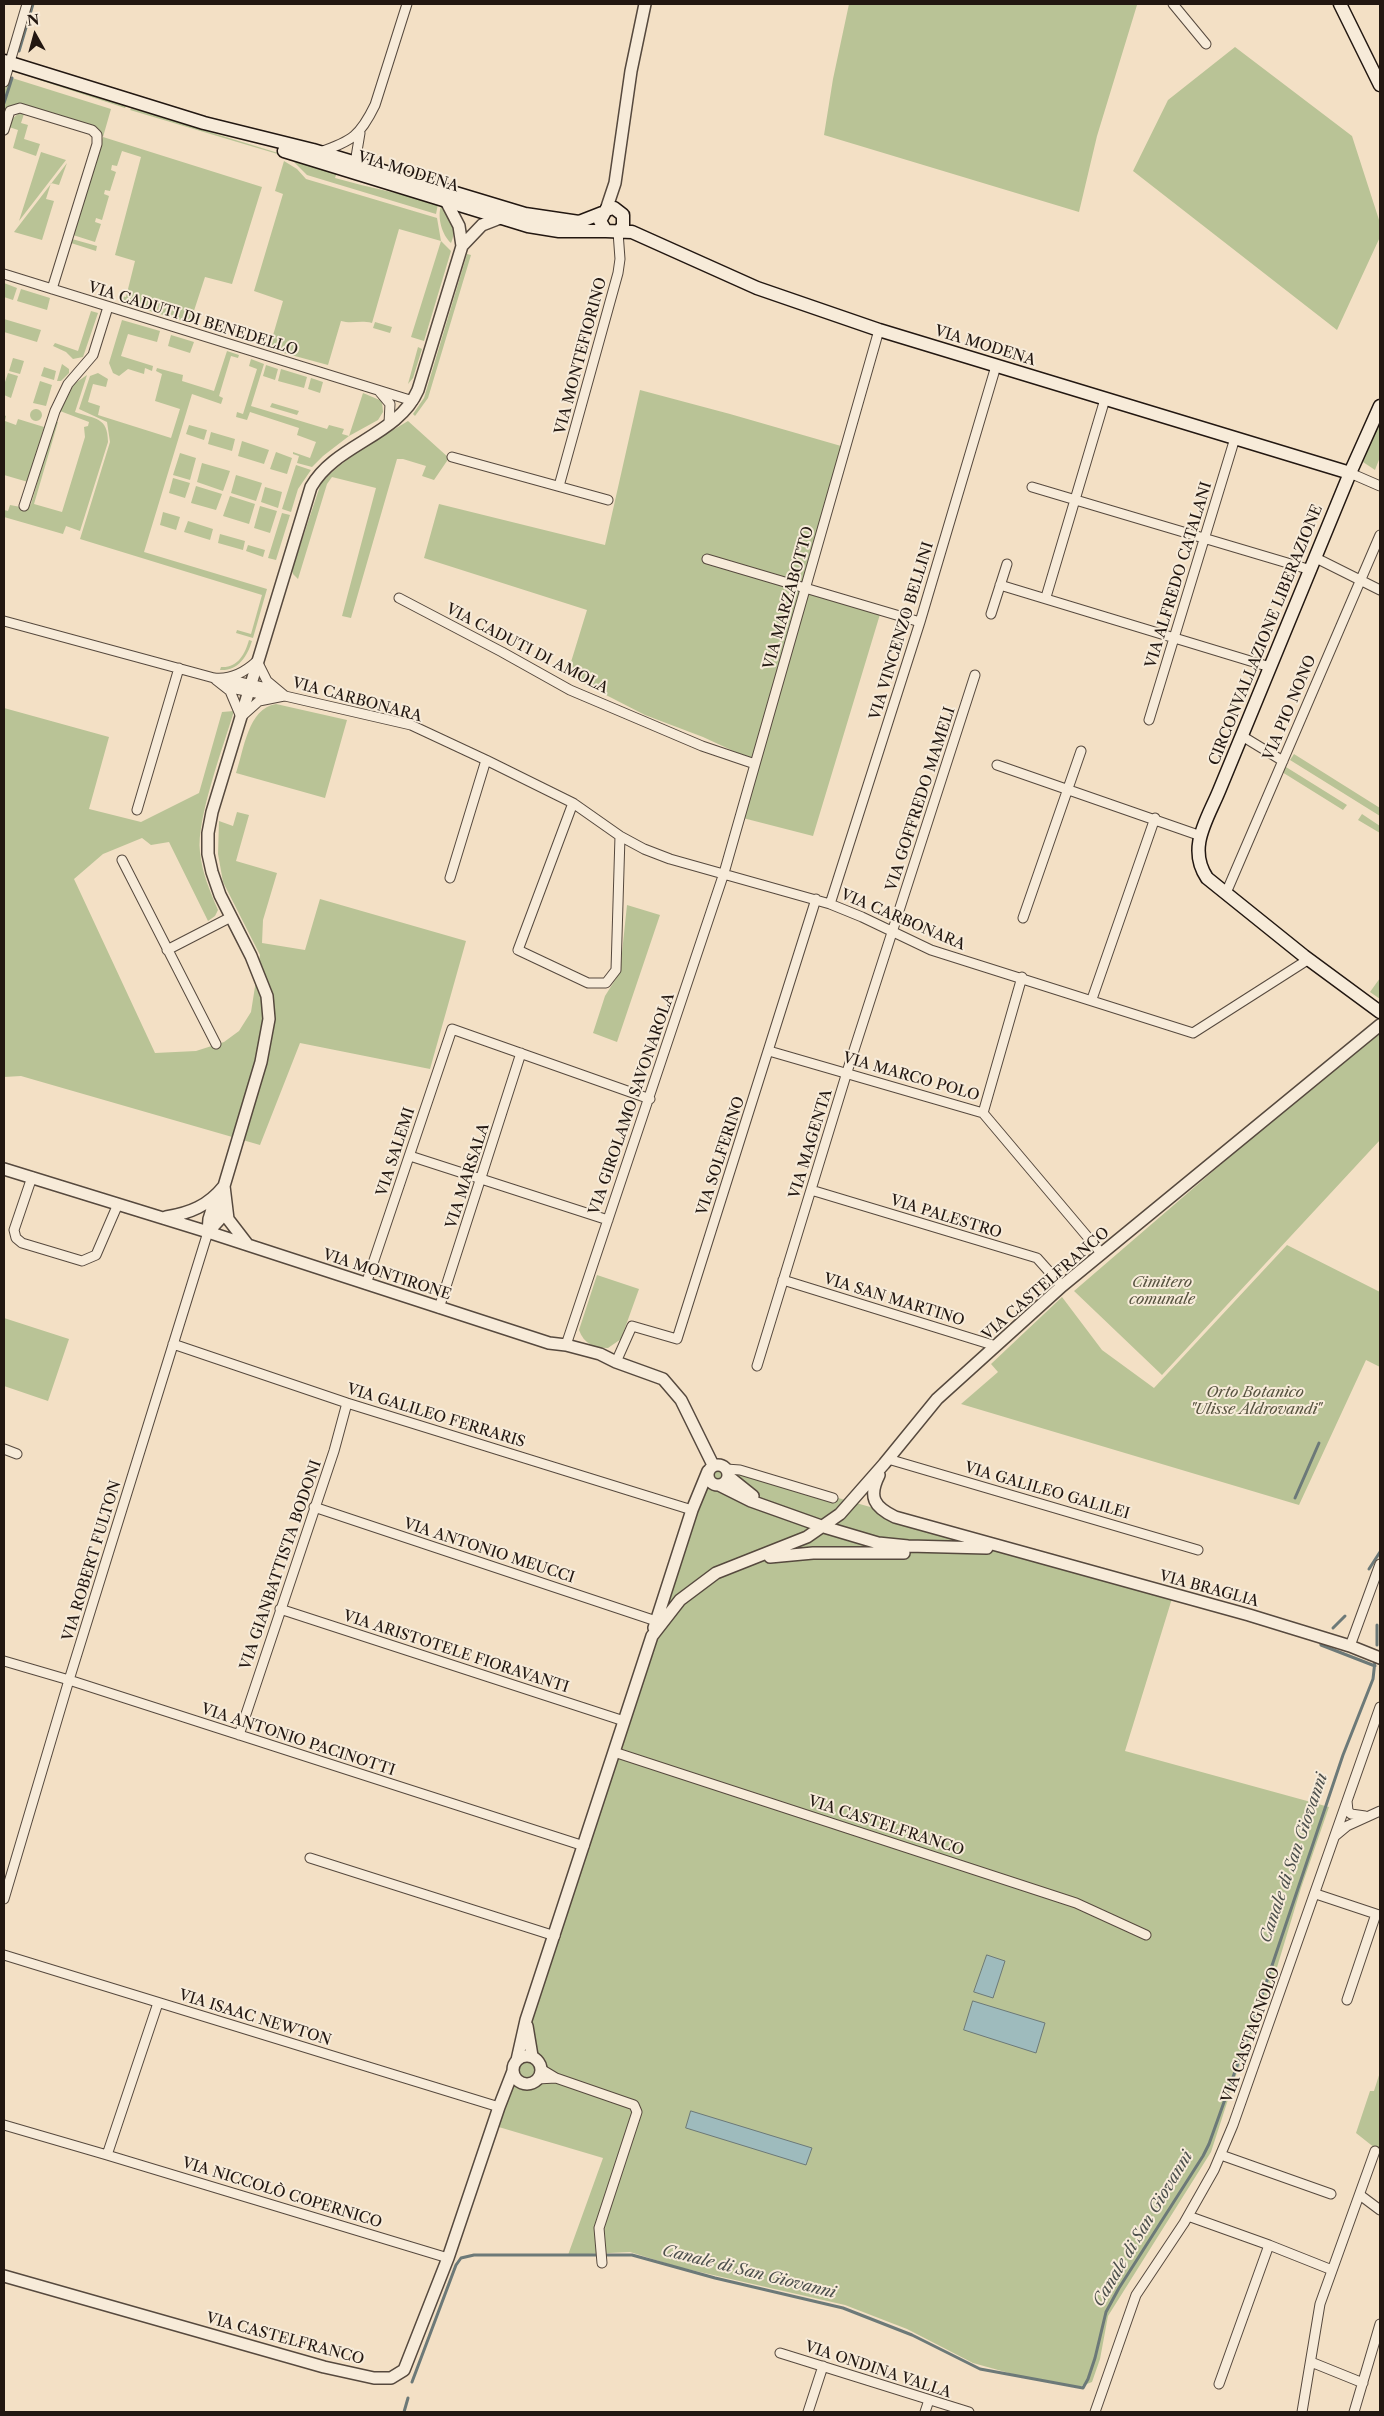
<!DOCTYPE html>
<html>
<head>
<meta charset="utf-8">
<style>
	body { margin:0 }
	#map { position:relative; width:1384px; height:2416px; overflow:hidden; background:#f3e0c5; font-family:"Libre Caslon Text",serif }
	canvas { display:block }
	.frame { position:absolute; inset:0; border:5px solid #221711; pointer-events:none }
	.north { position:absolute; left:10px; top:10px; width:50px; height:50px; -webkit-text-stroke:4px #f7ebd9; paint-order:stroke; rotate:353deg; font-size:14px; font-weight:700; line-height:20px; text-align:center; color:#221711 }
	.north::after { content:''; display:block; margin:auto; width:18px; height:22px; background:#221711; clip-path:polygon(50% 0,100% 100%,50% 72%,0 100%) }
</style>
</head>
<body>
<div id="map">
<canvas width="1384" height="2416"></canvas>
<div class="frame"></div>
<div class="north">N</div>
</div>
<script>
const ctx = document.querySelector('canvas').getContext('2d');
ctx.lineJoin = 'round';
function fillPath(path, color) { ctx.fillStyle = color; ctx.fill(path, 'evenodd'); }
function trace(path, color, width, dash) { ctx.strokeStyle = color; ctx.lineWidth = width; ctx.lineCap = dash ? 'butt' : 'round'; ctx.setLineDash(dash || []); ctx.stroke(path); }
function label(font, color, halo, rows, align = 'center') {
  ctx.font = font + ' "Libre Caslon Text",serif'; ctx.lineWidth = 4; ctx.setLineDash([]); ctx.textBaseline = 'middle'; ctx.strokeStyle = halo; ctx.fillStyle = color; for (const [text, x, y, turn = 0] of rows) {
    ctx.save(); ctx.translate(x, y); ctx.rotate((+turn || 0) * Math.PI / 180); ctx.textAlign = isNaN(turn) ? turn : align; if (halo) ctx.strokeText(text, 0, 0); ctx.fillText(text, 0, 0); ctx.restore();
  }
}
const green = new Path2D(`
	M849,4L1137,5L1097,136L1079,212L824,135L833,79Z
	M1235,47L1352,136L1380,223V237L1337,330L1133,171L1168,100Z
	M15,72L126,106L125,108Z
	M9,77L111,109L103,137L262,187L232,284L205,277L190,323L120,302L121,296L126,297L135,261L115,255L141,157L122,151L117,166L112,165L111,170L116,172L110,191L105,190L104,194L109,196L102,220L96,218L95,222L101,224L95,242L73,235L103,137L96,128L16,104L7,108L4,118V92Z
	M131,108L288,156L291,158L130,110Z
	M18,114H24L21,123L28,125L24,139L40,144L36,156L13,148L18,130L9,127L12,119Z
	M41,152L66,160L19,221Z
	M292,160L337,172L335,178C370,188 404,194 438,204L436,214L307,175Z
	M284,161L297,169L306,179L437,218L441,241L451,251L424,341L411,337L441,241L399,229L372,323C360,320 352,324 341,321L328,365L269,349L283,301L254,291L283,194L275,191Z
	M67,163L59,185L51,183L46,199L54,201L42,240L14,232Z
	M441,206C453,213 457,231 451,243C442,235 437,217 441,206Z
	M72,239L97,246L96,251L71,243Z
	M467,254L471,255L428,398L415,416L413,414L424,398Z
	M4,283L17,288L13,300L4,297Z
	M21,289L50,298L47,310L17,301Z
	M91,311L98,313L83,357L73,359L66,352L53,346L55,343L78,351Z
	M4,319L41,330L37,342L4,332Z
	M122,320L160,331L157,342L128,334L121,356L153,366L152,371L145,368L144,374L128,369L119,376L113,373L109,363Z
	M375,322L392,327L390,333L373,328Z
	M171,335L194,342L190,353L168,346Z
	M418,347L422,349L413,378L408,384Z
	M227,351L239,355L238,358L231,356L219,396L223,398L221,404L192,394L144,552L267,589L253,638L236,633L237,630L251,634L262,595L80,539L110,442L107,422L79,409L90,376L98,373L108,379L106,387L93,384L88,402L100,406L98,415L171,438L180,409L155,401L162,374L156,371L157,368L183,375L182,381L214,391Z
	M13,358L24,361L20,374L9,371Z
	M251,359L264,364L251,406L327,429L329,425L344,429L342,434L349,436L363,393L382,401L383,412L378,420L349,436L323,456L312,467L297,463L299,456L293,454V452L310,458L316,442L297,435L299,428L250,412L247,420L236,417L237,412L243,414L257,369L249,366Z
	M62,364L69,369V373L61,381H57Z
	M266,365L278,369L275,380L263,376Z
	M44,367L56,371L54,380L41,376Z
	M281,369L307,377L304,388L278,381Z
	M8,373L18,376L11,398L4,395V385Z
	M87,375L75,412C95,419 108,417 108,442L80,531L66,526L63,534L4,517V510L8,511L10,505L26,508L31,504L55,422H58L34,504L62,512L85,437L84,427L88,426L89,422L60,411L74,384Z
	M311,378L323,382L320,393L308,389Z
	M40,381L52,385L46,406L33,403Z
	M640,390L730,414L848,448L807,590L881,611L813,836L739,817L755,761L703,737L645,715L567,675L587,610L424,558L439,504L605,545Z
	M272,403L299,411L297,415L270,407Z
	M30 415a6 6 0 1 1 12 0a6 6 0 1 1-12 0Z
	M4,415L6,416L5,421L16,425L18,419L44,427L28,482L4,475Z
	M408,421L449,458L434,480L422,476L426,466L403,459H397L351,618L342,616L376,488L332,477L327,484L298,579L293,574L292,570L321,483C345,457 377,440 408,421Z
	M1380,422V457L1375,470L1363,462Z
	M189,425L207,430L204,440L186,434Z
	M211,432L235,439L232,451L208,444Z
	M242,441L269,450L264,464L238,456Z
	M276,452L292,458L287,474L270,469Z
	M180,453L196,458L190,480L173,475Z
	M202,463L230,471L223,491L197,482Z
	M296,465L311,470L298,489L291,512L282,509Z
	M236,475L262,483L256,501L231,493Z
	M173,478L190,483L185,498L169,493Z
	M196,486L222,494L216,510L191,503Z
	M265,487L282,492L278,508L261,502Z
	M230,496L255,504L249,524L223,516Z
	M260,506L277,511L270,533L254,528Z
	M163,512L180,517L176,530L160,525Z
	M282,513L290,515L276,560L268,558Z
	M188,521L213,529L210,540L184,532Z
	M220,534L245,541L243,550L218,543Z
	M248,545L265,550L263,557L246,551Z
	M249,640L252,641C247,657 238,671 220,670L221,667C238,668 245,654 249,640Z
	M276,704L347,720L325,798L236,773C244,750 248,708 276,704Z
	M4,708L109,737L89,809L141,822L199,793L222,712L234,711C224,745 196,819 200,852C202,873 210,891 218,910L215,916L208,921L169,842L151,845L142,838L103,854L74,879L155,1053L196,1051L224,1042L239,1031L251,1012L260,955L223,882L218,854L219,821L233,826L237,812L249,815L236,861L277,873L263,920L262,943L305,950L320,899L466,941L430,1069L300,1043L260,1145L21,1076L4,1077Z
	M1294,754L1380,808V816L1290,760Z
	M1286,767L1347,805L1343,810L1282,772Z
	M1362,814L1380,826V833L1358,820Z
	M627,905L660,915L617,1042L593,1033L605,996L620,972Z
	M1380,978V999L1370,992Z
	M1380,1031V1140L1162,1375L1074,1291L1276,1117Z
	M1287,1245L1380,1292V1367L1366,1360L1299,1505L961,1404L998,1372L991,1364L1062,1297L1102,1350L1154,1388Z
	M597,1275L639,1289L621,1339L608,1348C594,1348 584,1344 579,1330Z
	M4,1318L69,1339L48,1401L4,1386Z
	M706,1461L1174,1592L1125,1751L1329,1807L1301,1888L1275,1974L1235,2078L1211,2152L1108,2316L1100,2359L1092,2382L1079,2387L1016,2375L973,2363L907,2329L845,2305L678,2267L630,2252L568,2255L603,2158L492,2125L660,1609Z
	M1380,2072V2152L1356,2133L1370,2091H1374Z`);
const water = new Path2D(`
	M987,1955L1005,1961L993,1998L974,1992Z
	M973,2001L1045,2023L1036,2053L964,2030Z
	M691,2111L812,2148L806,2165L686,2128Z`);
const stream = new Path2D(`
	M19,51L33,4
	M4,103L12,78
	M1295,1498L1319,1443
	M1369,1569L1380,1552
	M1377,1625V1645
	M1333,1628L1345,1616
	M1320,1640L1321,1645L1375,1666
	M412,2382L456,2265L461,2258L474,2255H632L715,2278L843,2308L912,2335L980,2369L1083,2388L1088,2379L1095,2358L1106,2312L1119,2288L1203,2156L1209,2144L1256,2013L1343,1755L1373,1679L1375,1661
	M404,2412L408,2398`);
const minor = new Path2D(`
	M1173,4L1206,44
	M4,82L27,4
	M4,130L10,111L20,108L92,130L97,135V144L52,289
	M320,152C352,141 360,136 375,105L407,4
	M355,163L360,133
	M4,274L413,401
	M379,391L390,404L389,423
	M452,457L608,500
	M1350,473L1380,486
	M559,486L618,273L620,259L618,232
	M1032,487L1311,570
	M24,506L55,411L68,384L93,355L108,307
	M1316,558L1380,590
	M707,559L920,622
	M1000,585L1270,667
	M1046,597L1105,399
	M399,598L502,652L570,690L702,746L755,764
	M991,614L1007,564
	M4,621L214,678C231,680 245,672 257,661L267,681L285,696L411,725L486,760L573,803L620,836L644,849L670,859L830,904L862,917L931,950L1193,1033L1309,959
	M225,679L276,690
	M216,680L230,691L241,717L259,701L284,696
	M226,687L271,696
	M1149,720L1235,438
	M1242,736L1283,761
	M997,765L1201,836
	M573,803L518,950L588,983H606L616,970L620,836
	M137,810L179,668
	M122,860L216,1044
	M450,878L486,760
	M1226,893L1380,535
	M830,904L920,622L996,366
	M1023,918L1081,751
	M167,950L231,917
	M1092,999L1155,818
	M769,1051L983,1113L1102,1254
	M983,1113L1022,977
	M410,1156L608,1220
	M32,1177L14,1230L16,1238L22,1243L82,1261L96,1255L118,1204
	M811,1190L1037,1258L1062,1286
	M783,1280L996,1346
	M366,1284L452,1029L650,1099
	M439,1308L521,1053
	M173,1344L347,1403L692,1510
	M566,1345L724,873L879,330
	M616,1362L632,1326L677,1339L816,899
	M757,1366L847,1072L975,675
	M4,1449L17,1454
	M888,1459L1198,1550
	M726,1469L740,1470L833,1498
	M314,1507L656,1621
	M280,1609L624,1721
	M1350,1646L1380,1564
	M4,1661L69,1680L584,1846
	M239,1735L334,1451L347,1403
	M614,1752L1076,1903L1146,1935
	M1347,1801L1348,1811L1351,1814L1365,1816
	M1335,1836L1347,1826L1380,1811
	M310,1858L555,1936
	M1316,1894L1379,1915
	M4,1899L69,1680L208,1232
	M4,1955L499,2107
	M1347,2000L1376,1914
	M158,2003L107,2155L448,2258
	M541,2069L556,2078L634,2105L637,2112L599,2228L602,2263
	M537,2079L556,2078
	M4,2125L107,2155
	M1221,2155L1331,2194
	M1360,2195L1380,2210
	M1188,2216L1269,2245L1332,2270
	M780,2353L969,2412
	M1311,2362L1363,2383
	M1219,2384L1269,2245
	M808,2412L823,2366
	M925,2412L929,2400
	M1095,2412L1136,2295L1184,2223L1214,2170L1233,2125L1380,1707
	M1302,2412L1320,2304L1375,2151
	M1354,2412L1380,2324`);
const tertiary = new Path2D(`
	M606,210L615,183L631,71L645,4
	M462,246L482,225L500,218
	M4,1169L208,1232L549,1343L566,1345L600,1354L616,1362L663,1379L681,1400L713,1465
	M166,1217C190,1213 208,1206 224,1186
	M208,1232L209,1219L216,1197
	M208,1232L219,1220L224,1204
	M248,1245L228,1219L224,1186L261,1062L269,1019L267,996L251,956L220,895L212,872L208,854V833L212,812L311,487C335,444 398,436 418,390L462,246L459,226L446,201
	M708 1475a10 10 0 1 1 20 0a10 10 0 1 1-20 0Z
	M879,1475C868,1497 874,1507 895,1517L1249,1615L1350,1646L1380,1658
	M728,1476L753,1496
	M719,1485L751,1501L824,1527L878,1543L908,1546L987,1548
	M770,1557L813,1553H904
	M654,1628L692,1510L708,1471
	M527,2026L532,2056
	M513 2070a14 14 0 1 1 28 0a14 14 0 1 1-28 0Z
	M517,2060L526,2020L652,1636L680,1600L716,1573L807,1537L840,1514L884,1464L937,1399L1062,1286L1380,1025
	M4,2276L324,2367L374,2378H391L404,2370L448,2258L499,2107L513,2071`);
const secondary = new Path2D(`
	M1340,4L1380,85
	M4,61L204,123L313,150L525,214L579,222L602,213
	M284,151L528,226L559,231H606
	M618,232L623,226V215L614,208L606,210L600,221L606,231L632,232L757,288L879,330L1350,473
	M1380,406L1350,473L1219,791C1207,820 1187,848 1207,878L1304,956L1380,1012`);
const streetNames = [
	["VIA MODENA",408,172,17],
	["VIA CADUTI DI BENEDELLO",193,319,17],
	["VIA MODENA",985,346,17],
	["VIA MONTEFIORINO",581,356,-75],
	["VIA ALFREDO CATALANI",1179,575,-73],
	["VIA MARZABOTTO",789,598,-74],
	["VIA VINCENZO BELLINI",902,631,-73],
	["CIRCONVALLAZIONE LIBERAZIONE",1266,635,-68],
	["VIA CADUTI DI AMOLA",527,649,27],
	["VIA CARBONARA",357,700,15],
	["VIA PIO NONO",1290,708,-67],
	["VIA GOFFREDO MAMELI",921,799,-72],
	["VIA CARBONARA",903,920,23],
	["VIA MARCO POLO",911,1077,16],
	["VIA GIROLAMO SAVONAROLA",632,1104,-71],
	["VIA MAGENTA",811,1144,-73],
	["VIA SALEMI",396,1152,-72],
	["VIA SOLFERINO",721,1156,-72],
	["VIA MARSALA",468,1176,-72],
	["VIA PALESTRO",946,1217,17],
	["VIA MONTIRONE",387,1275,18],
	["VIA CASTELFRANCO",1046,1284,-41],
	["VIA SAN MARTINO",894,1300,17],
	["VIA GALILEO FERRARIS",436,1416,17],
	["VIA GALILEO GALILEI",1047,1491,16],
	["VIA ANTONIO MEUCCI",489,1551,18],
	["VIA ROBERT FULTON",92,1561,-73],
	["VIA GIANBATTISTA BODONI",281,1565,-71],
	["VIA BRAGLIA",1209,1589,15],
	["VIA ARISTOTELE FIORAVANTI",456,1652,18],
	["VIA ANTONIO PACINOTTI",298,1740,18],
	["VIA CASTELFRANCO",886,1826,18],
	["VIA ISAAC NEWTON",255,2018,17],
	["VIA CASTAGNOLO",1251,2035,-70],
	["VIA NICCOLÒ COPERNICO",282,2193,17],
	["VIA CASTELFRANCO",285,2339,15],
	["VIA ONDINA VALLA",878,2370,18]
];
const parkNames = [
	["Cimitero",1162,1283],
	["comunale",1162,1300],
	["Orto Botanico",1255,1393],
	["\"Ulisse Aldrovandi\"",1255,1410]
];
const waterNames = [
	["Canale di San Giovanni",1294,1858,-71],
	["Canale di San Giovanni",1143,2229,-59],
	["Canale di San Giovanni",749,2272,14]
];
fillPath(green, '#b9c396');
fillPath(water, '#9ebbbd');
trace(water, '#6c7978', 1);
trace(stream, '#6c7978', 3);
trace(minor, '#56493e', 11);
trace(tertiary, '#56493e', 14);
trace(secondary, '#221711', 15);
trace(minor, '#f7ebd9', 9);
trace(tertiary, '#f7ebd9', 11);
trace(secondary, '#f7ebd9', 12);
label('15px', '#221711', '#f7ebd9', streetNames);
label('italic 15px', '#575340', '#f7ebd9', parkNames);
label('italic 16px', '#4d504d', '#f7ebd9', waterNames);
</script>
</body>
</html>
